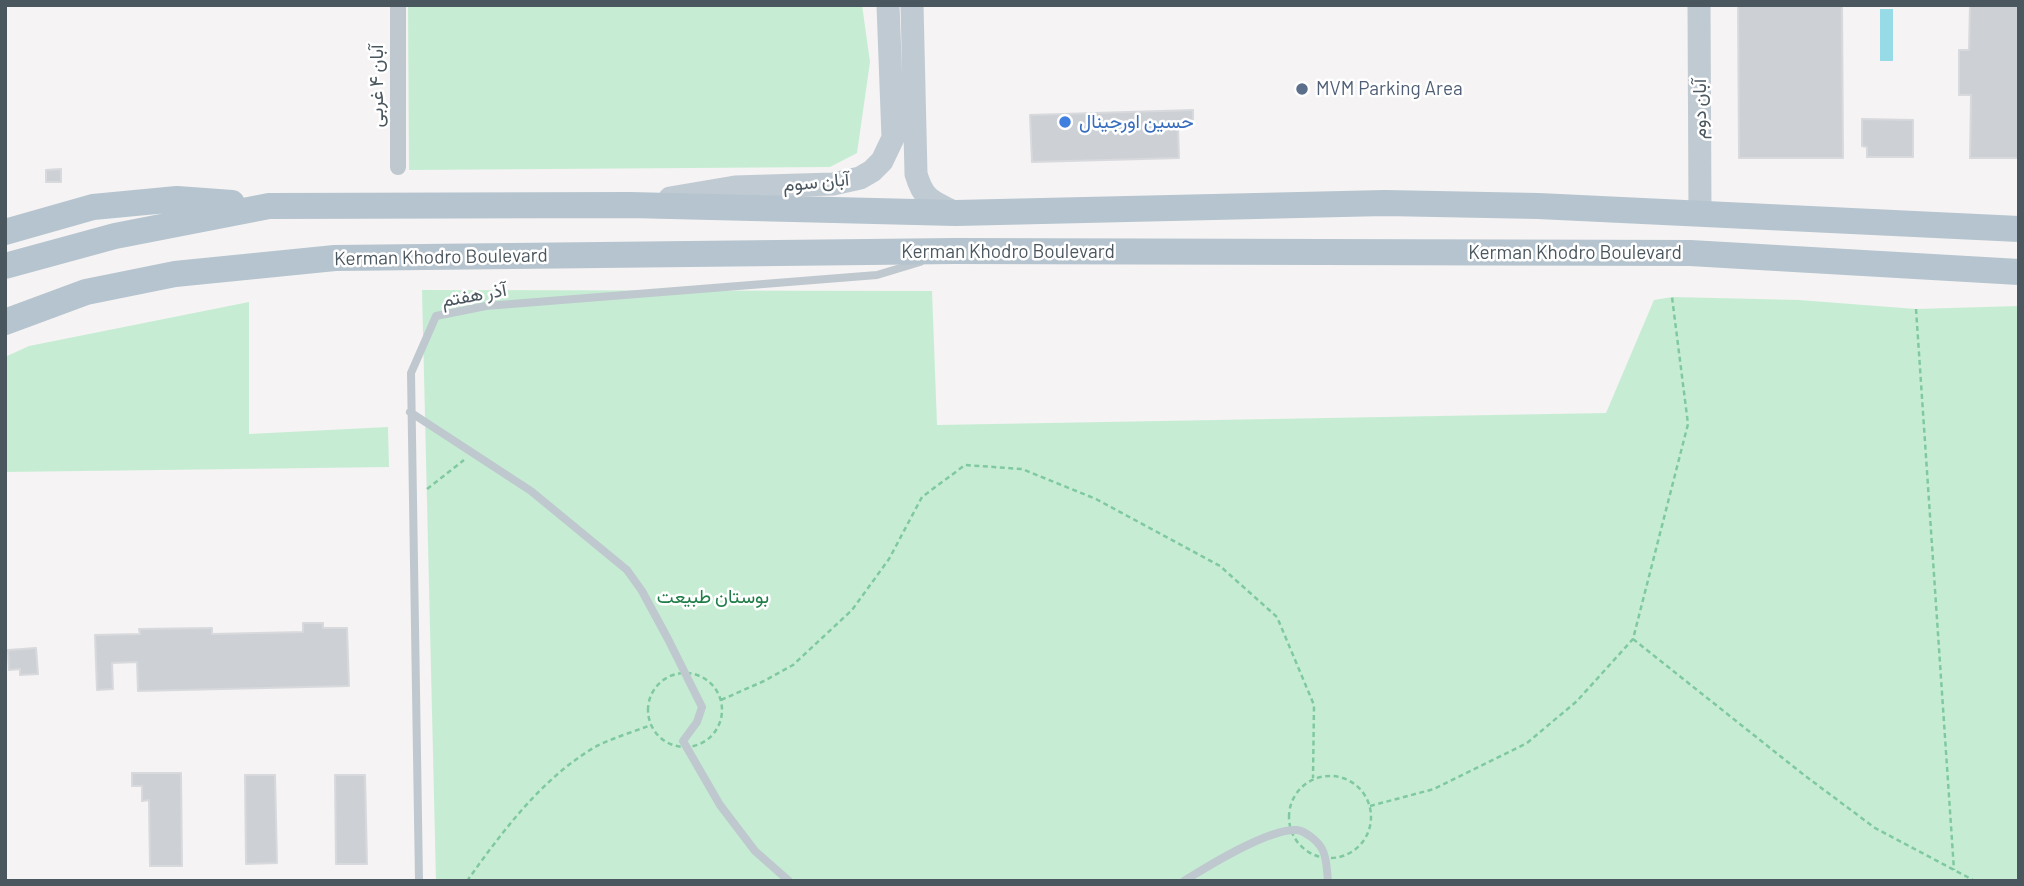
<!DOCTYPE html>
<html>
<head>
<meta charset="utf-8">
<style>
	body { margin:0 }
	#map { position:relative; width:2024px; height:886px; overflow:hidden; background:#f5f3f3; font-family:Barlow,sans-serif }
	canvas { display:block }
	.frame { position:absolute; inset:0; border:7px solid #4b575f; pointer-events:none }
</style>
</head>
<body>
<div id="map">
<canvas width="2024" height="886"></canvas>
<div class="frame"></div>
</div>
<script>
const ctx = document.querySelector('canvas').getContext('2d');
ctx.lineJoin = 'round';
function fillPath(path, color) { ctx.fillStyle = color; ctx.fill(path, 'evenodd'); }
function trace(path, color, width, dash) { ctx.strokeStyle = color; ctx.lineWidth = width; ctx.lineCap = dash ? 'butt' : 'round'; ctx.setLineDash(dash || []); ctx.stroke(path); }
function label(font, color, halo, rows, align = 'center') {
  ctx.font = font + ' Barlow,Vazirmatn,sans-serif'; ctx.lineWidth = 5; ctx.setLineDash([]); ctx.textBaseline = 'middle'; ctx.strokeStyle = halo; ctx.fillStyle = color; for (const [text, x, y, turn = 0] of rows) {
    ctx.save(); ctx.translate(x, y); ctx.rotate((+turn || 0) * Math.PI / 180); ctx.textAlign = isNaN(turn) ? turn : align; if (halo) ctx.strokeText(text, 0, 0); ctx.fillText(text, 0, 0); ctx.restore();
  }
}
const green = new Path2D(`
	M408,5H862L870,62L857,153L830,167L409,170Z
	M422,290L932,291L937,425L1606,413L1654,300L1672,297L1799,300L1916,309L2019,306V881H436Z
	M249,302V434L388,427L389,467L5,472V357L29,346Z`);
const water = new Path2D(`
	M1880,9H1893V61H1880Z`);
const building = new Path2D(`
	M1738,5H1842L1843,158H1739Z
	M1970,5H2019V158H1970L1971,95H1959V50H1969Z
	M1193,110V126L1178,127L1179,158L1032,162L1030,115Z
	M1862,119L1913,120V157H1867V147L1862,146Z
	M61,169V182H46V170Z
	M303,623H323V628H347L349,686L138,691L137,662L112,663L113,689L97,690L95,635L140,634L139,629L212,628V634L303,632Z
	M36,648L38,674L20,675V669L9,670L8,650Z
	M132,773H181L182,866H150L149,800L142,801V786H132Z
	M245,775H275L277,863L246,864Z
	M335,775H365L367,864H336Z`);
const path = new Path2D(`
	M1916,309L1954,870
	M427,489L464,460
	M1633,639L1804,775L1875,828L1975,881
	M648 710a37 37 0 1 1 74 0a37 37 0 1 1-74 0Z
	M721,700L764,681L793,665L852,610L889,559L922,497L965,465L1022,469L1096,499L1220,566L1277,617L1314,705L1313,778
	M1289 817a41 41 0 1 1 82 0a41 41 0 1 1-82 0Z
	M1370,806L1434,789L1527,743L1577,701L1633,639L1688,424L1672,297
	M467,881C502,832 542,778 595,747C612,738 633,732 651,725`);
const lane = new Path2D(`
	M410,412L531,491L627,570L642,591L668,639L702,707L697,722L683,741L720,805L755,851L789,881
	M419,881L411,373L436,316L486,306L877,275L920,262
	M1184,881C1208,866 1269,828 1297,830C1305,831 1318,841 1322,849C1327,857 1327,872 1328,881`);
const street = new Path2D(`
	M398,5V167`);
const secondary = new Path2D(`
	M912,5L916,174C924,201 932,201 956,213
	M1699,5L1700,213
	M670,198L735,187L833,184L860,178L872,171L882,161L893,138L888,5`);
const primary = new Path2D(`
	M5,232L93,207L177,199L232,203
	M5,266L115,236L269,206L630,205L956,213L1385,203L1538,206L2019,229
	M5,322L86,292L175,274L335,258L955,251L1690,253L2019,272`);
const markers = [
	[1302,89,7,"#5c6f8a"],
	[1065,122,7,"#3f7fe0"]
];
const streetNames = [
	["آبان ۴ غربی",377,86,-90],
	["آبان دوم",1700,109,-90],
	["آبان سوم",816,182,-5],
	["Kerman Khodro Boulevard",1008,252],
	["Kerman Khodro Boulevard",1575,253],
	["Kerman Khodro Boulevard",441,257,-1],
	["آذر هفتم",474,295,-10]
];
const serviceNames = [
	["MVM Parking Area",1316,89]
];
const shopNames = [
	["حسین اورجینال",1079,122]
];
const parkNames = [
	["بوستان طبیعت",713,597]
];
fillPath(green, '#c6edd3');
fillPath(water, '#97dbe7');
fillPath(building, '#cdd0d4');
trace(building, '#d7d9dd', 2);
trace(path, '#80c9a0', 2.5, [5, 3.5]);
trace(lane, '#bfc8ce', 8);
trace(street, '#bfc8ce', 16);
trace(secondary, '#c0cad2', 23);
trace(primary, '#b5c4ce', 26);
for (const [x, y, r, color] of markers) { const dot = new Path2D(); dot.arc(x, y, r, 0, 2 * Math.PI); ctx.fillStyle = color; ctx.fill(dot); trace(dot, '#fff', 2.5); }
label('19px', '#4b575f', '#fff', streetNames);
label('19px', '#4e5e75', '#fff', serviceNames, 'left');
label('19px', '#366cbe', '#fff', shopNames, 'left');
label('19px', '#1f7d48', '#fff', parkNames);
</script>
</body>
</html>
